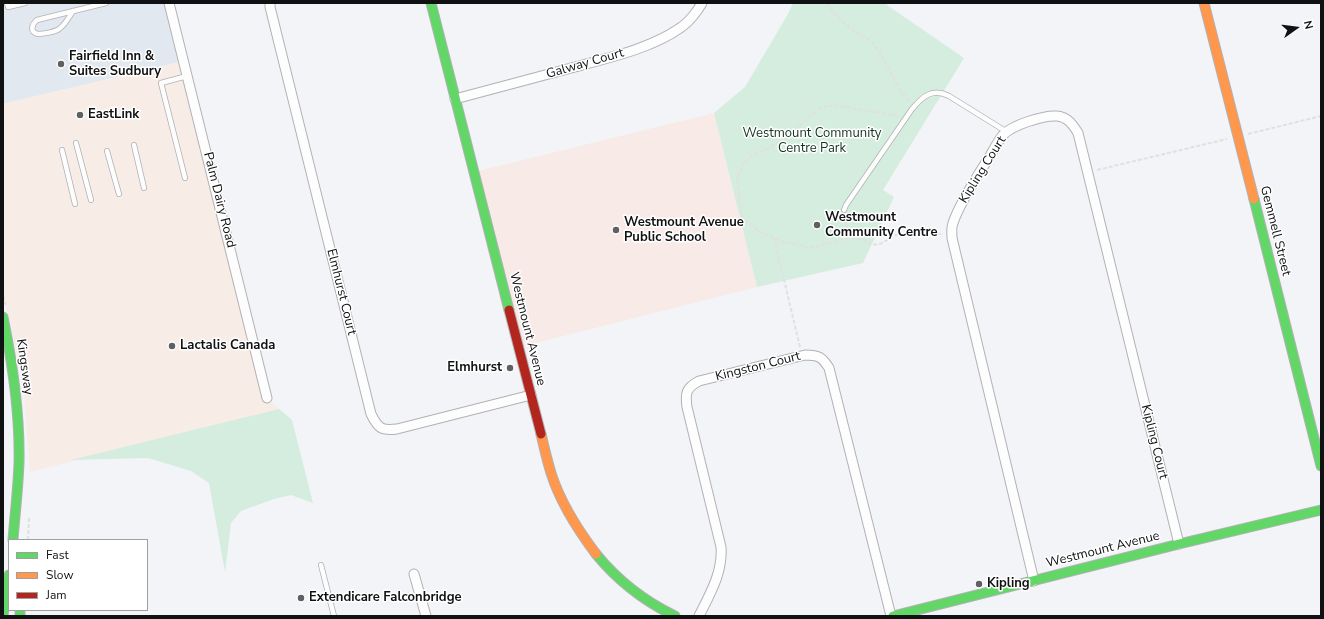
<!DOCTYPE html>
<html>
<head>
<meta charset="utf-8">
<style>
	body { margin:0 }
	#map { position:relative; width:1324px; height:619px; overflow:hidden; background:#f2f4f7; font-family:"Nunito Sans",sans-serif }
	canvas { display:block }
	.frame { position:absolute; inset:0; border:4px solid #101112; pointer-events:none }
	.legend { position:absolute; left:8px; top:539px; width:140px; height:72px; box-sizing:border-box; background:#fff; border:1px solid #9fa0a0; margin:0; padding:5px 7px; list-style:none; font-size:12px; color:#101112 }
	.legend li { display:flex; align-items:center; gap:8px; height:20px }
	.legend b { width:20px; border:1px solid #9fa0a0 }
	.north { position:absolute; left:1276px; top:8px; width:40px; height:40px; -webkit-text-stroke:3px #fff; paint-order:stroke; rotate:76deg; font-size:11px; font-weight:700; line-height:16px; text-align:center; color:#101112 }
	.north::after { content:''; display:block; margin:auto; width:14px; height:18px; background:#101112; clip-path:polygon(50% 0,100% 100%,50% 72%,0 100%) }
</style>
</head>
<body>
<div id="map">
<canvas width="1324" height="619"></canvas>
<div class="frame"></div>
<ul class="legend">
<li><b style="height:5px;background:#63d668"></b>Fast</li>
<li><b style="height:5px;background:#ff974d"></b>Slow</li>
<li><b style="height:5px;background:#b3261e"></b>Jam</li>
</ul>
<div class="north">N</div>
</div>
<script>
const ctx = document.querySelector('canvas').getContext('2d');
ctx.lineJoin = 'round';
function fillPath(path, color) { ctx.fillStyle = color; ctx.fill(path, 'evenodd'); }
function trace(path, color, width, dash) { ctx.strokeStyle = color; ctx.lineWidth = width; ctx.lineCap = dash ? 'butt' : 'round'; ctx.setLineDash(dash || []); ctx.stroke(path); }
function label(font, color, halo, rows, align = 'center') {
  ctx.font = font + ' "Nunito Sans",sans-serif'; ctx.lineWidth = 3; ctx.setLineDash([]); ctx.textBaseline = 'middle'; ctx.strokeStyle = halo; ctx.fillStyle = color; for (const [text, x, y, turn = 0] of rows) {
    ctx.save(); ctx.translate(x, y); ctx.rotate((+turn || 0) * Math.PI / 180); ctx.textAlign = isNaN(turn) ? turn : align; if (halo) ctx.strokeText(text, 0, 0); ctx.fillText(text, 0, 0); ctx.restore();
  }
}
const built = new Path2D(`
	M3,3H170L184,61L3,104Z`);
const industrial = new Path2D(`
	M184,61L268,399L279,409L30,472L24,392L11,326L3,295V104Z`);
const education = new Path2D(`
	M714,113L757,287L520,347L474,172Z`);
const green = new Path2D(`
	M793,3H884L964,58L883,190L894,197L863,263L757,287L714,113L745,87L788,14Z
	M279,409L292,420L313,503L291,495L274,499L241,511L231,523L225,572L209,483L191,471L148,458L71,460Z`);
const path = new Path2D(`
	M827,3L838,18L854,31L868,39L874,44L884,59L899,89L909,101
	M898,116L834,105L826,106L819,109L784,139L769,148L751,156L743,164L737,179L742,217L747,222L758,231L781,241L810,248L849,238L862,239L872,245L880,244L898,234H943
	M1248,134L1321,116
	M1097,170L1227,139
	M845,217L849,238
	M774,238L800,347
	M3,296L6,305
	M28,540L29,517`);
const lane = new Path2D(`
	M7,3L8,7L25,3
	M73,11C69,17 65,25 59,29C55,32 43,34 38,34C29,32 32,24 37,20L106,3
	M76,143L91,200
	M134,145L144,188
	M62,150L75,204
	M107,151L119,194
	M185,178L161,83L187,76
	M844,210L846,205L912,109C923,96 932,88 949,96L1007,132
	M321,565L334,616`);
const street = new Path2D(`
	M169,3L267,398
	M270,3V7L371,414C378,428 381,431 397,429L531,395
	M455,99C495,88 535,78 575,67C608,58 652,48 680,28C688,23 697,12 702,3
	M414,574L426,616
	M1034,581L952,238C952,233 951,228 953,223C960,202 978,175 990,156C994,149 998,141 1003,135C1012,125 1044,115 1057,116C1068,117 1073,125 1078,133L1179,544
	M699,616C710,594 723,572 721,547L687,407C685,393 686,388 699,381L805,355C819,355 822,357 829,368L891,616`);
const fast = new Path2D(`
	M431,3L509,310
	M1254,199L1321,466
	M3,317C13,365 20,414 19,463C18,489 15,514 13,540
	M596,554C618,581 644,601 675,616
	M20,610V616
	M3,616L9,575
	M893,616L1179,544L1321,510`);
const slow = new Path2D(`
	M1204,3L1254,199
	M541,434C544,447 547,460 551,473C560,502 578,530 596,554`);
const jam = new Path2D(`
	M509,310L541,434`);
const markers = [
	[61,64,4,"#5f6062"],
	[80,115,4,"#5f6062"],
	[817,225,4,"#5f6062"],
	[616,230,4,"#5f6062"],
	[172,346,4,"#5f6062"],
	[510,368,4,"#5f6062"],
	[979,584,4,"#5f6062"],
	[301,598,4,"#5f6062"]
];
const poiNames = [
	["Fairfield Inn &",69,57],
	["Suites Sudbury",69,72],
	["EastLink",88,115],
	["Westmount",825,218],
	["Community Centre",825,233],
	["Westmount Avenue",624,223],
	["Public School",624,238],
	["Lactalis Canada",180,346],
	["Elmhurst",502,368,"right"],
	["Kipling",987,584],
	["Extendicare Falconbridge",309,598]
];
const streetNames = [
	["Galway Court",585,64,-16],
	["Kipling Court",983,170,-58],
	["Palm Dairy Road",219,200,76],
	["Gemmell Street",1275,231,76],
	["Elmhurst Court",341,292,76],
	["Westmount Avenue",527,329,76],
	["Kingsway",24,367,82],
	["Kingston Court",758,367,-14],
	["Kipling Court",1154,442,76],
	["Westmount Avenue",1103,550,-14]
];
const parkNames = [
	["Westmount Community",812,134],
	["Centre Park",812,149]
];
fillPath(built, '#e2e8ef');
fillPath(industrial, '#f7ece6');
fillPath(education, '#f8ebe7');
fillPath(green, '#d4edde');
trace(lane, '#b1b2b4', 6);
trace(street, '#b1b2b4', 11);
trace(fast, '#b1b2b4', 11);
trace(slow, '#b1b2b4', 11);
trace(jam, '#b1b2b4', 11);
trace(path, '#e0e0e1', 2, [4, 2]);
trace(lane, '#fdfdfe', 4.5);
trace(street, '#fdfdfe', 9);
trace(fast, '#63d668', 9);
trace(slow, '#ff974d', 9);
trace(jam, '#b3261e', 9);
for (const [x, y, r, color] of markers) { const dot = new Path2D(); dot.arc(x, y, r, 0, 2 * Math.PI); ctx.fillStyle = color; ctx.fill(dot); trace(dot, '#fff', 1.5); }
label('bold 13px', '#101112', '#fff', poiNames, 'left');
label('13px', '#101112', '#fff', streetNames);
label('13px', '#143321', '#fff', parkNames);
</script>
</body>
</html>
